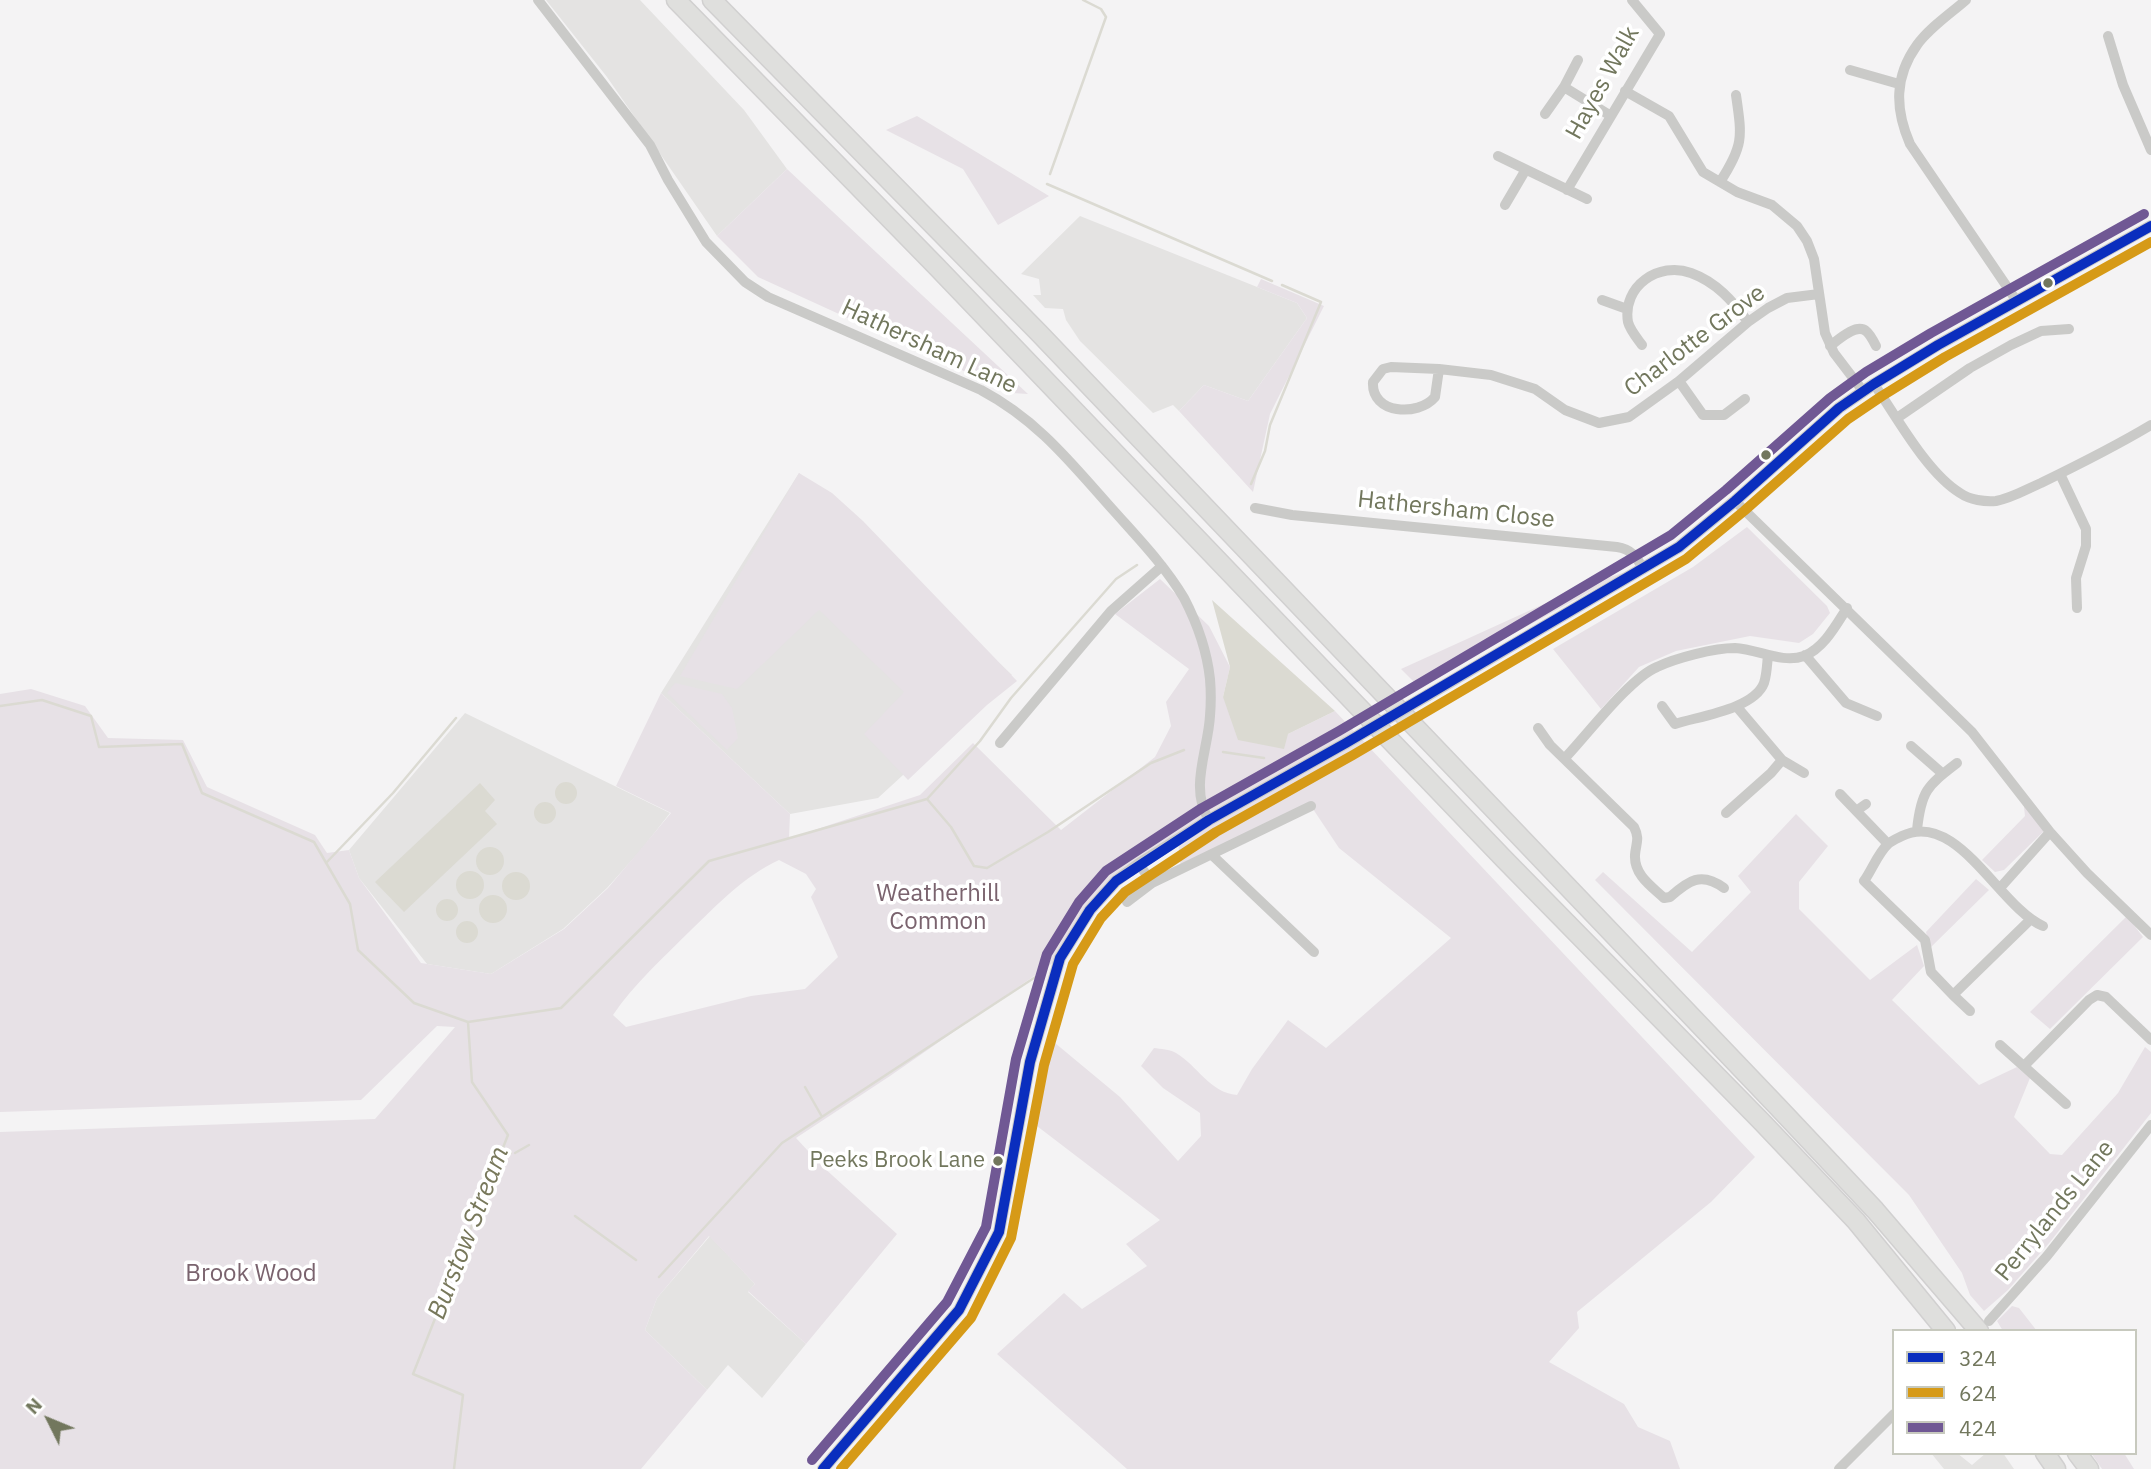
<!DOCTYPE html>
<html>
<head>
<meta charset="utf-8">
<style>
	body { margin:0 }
	#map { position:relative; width:2151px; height:1469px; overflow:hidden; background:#f4f3f4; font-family:"IBM Plex Sans",sans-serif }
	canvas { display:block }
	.legend { position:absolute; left:1892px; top:1329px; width:245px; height:126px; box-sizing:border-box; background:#fff; border:2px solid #c7c9be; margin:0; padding:9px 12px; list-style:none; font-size:21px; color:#72775d }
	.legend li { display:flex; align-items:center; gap:14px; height:35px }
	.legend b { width:35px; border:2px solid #c7c9be }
	.north { position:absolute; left:14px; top:1385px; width:70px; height:70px; -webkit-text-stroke:5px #fff; paint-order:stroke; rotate:313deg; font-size:19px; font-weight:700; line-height:28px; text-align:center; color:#72775d }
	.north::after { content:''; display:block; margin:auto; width:24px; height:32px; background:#72775d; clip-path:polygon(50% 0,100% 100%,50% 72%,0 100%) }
</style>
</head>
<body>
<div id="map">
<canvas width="2151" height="1469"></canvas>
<ul class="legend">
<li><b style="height:9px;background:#0a2ebe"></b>324</li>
<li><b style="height:9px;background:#d69a17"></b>624</li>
<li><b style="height:9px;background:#705894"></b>424</li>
</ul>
<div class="north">N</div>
</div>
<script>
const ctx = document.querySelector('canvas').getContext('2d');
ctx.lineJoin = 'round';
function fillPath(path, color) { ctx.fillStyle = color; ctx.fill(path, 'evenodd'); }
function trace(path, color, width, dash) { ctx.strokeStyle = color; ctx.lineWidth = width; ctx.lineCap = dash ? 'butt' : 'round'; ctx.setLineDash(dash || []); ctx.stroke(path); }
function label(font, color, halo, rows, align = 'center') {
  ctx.font = font + ' "IBM Plex Sans",sans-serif'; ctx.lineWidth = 7; ctx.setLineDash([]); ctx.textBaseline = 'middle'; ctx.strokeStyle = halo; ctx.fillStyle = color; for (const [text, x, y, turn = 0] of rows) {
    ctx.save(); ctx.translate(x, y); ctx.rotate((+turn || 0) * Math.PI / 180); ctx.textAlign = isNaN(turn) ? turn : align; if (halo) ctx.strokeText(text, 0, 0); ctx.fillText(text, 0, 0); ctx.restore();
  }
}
const built = new Path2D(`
	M546,0H640L744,110L787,169L717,236L607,77Z
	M1080,216L1297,303L1307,318L1248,401L1204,385L1179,411L1173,405L1153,413L1080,341L1066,320L1063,309L1045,308L1033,295H1041L1039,279L1021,274Z
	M799,473L1012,675L878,798L790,814L661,693Z
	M465,713L670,813L641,850L607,888L563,929L491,974L427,964L359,878L349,850Z
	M710,1236L755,1284L748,1292L806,1344L762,1398L728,1365L707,1390L645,1330L657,1298Z
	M1931,1453H1957L1972,1465L1986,1453H2003L2014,1469H1944Z`);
const green = new Path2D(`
	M917,116L1049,196L998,225L963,169L886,130Z
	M787,169L1028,394L1012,393L758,277L717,236Z
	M1261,279L1324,306L1270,414L1253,492L1179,411L1204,385L1248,401L1307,318L1297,303L1257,287Z
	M799,473L832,493L863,521L1017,681L987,705L908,780L864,734L904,692L819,610L737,689L680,676Z
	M1747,527L1827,606L1830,613L1813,634L1799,643L1750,636L1676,651L1639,667L1601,709L1553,649L1693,567Z
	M1626,572L1418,686L1401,669L1590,583Z
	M1160,579L1209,626L1230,667L1223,697L1288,734L1335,711L1755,1157L1711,1202L1577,1312L1579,1328L1549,1362L1624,1404L1638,1427L1670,1441L1680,1469H1127L997,1354L1064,1293L1082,1309L1147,1266L1126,1244L1160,1220L1033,1123L1049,1038L1120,1097L1178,1161L1201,1136L1200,1113L1163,1088L1141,1066L1154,1048C1160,1049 1170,1049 1176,1053C1197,1065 1210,1093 1237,1095L1252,1069L1288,1020L1326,1048L1451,938L1339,848L1311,806L1181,869L1178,841L1116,881L1060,958L890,1076L796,1138L822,1166L897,1234L806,1344L748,1291L755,1284L709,1236L657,1298L645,1330L707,1390L641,1469H0V1132L375,1119L455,1027L437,1026L361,1100L0,1112V694L31,689L85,706L108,738L183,740L207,787L315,835L327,853L349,850L359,878L421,963L491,974L564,929L608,888L671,813L616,786L661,693L790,814L789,838L772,844L920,795L973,743L1061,830L1155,757L1171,726L1166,702L1189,669L1115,614ZM779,860L806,874L816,889L811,897L838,957L805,989L751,996L626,1027L613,1015C634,984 663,958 690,931C718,904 743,877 779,860Z
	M675,683L722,694L732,708L738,738L727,750L667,693Z
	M2023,798L2044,831L2004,870L1995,872L1982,860L2025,816Z
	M1796,814L1828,846L1799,882V909L1870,980L1917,945L1924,966L1892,1000L1979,1085L2017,1067L2030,1078L2014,1117L2050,1154L2062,1155L2118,1093L2145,1047L2151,1052V1113L2050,1242L2008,1290L1984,1311L1970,1295L1962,1273L1909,1195L1595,880L1603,872L1692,952L1751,892L1738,876Z
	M1976,879L1989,890L1930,948L1926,932Z
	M2127,916L2143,937L2050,1029L2030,1012Z
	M2012,1306L2019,1308L2037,1331H2003L1997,1321Z
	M2091,1453H2124L2134,1469H2102Z`);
const water = new Path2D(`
	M1212,600L1335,711L1288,734L1284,749L1238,740L1223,697L1230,667Z
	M555 793a11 11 0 1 1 22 0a11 11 0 1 1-22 0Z
	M480,783L495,800L485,811L497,824L404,912L375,882Z
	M534 813a11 11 0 1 1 22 0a11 11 0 1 1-22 0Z
	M476 861a14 14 0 1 1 28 0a14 14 0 1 1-28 0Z
	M456 885a14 14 0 1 1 28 0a14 14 0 1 1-28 0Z
	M502 886a14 14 0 1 1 28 0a14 14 0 1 1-28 0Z
	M479 909a14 14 0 1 1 28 0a14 14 0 1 1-28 0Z
	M436 910a11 11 0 1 1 22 0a11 11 0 1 1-22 0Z
	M456 932a11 11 0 1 1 22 0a11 11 0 1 1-22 0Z`);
const stream = new Path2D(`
	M1050,174L1106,17L1101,9L1083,0
	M1047,184L1272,281
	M1251,484L1265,451L1270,425L1321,302L1282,285
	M0,706L42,700L91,716L99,747L182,744L202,793L314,842L350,904L358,950L414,1003L468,1022L561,1008L709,861L927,799L980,741L1011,698L1116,579L1137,565
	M1223,752L1264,758
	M927,799L951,827L974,866L987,868L1048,832L1151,763L1184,750
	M326,863L393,793L456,718
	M805,1087L821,1115
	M501,1152L511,1153
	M515,1153L529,1145
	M575,1216L636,1260
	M659,1277L782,1143L1037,976
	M454,1469L463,1395L413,1374L508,1135L472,1082L468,1022`);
const minor = new Path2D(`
	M538,0L650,145L668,180L706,242L745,282L768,297L981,390C1039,421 1071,463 1114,511C1139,539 1165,566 1184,598C1197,623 1207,651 1210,679C1211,691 1211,704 1210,716C1208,751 1189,788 1209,820
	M1966,0C1950,14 1929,28 1917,45C1894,77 1895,109 1910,144L2016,300
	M2108,36L2123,85L2151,150
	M1578,60L1564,87L1611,116
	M1850,70L1899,84
	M1625,91L1669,116L1703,172L1737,192L1772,205L1797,226L1807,241L1814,259L1825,333L1834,353L1863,391
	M1545,114L1564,87
	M1498,156L1587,199
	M1720,182C1744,145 1742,137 1736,95
	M1567,190L1660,34L1632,0
	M1505,205L1525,171
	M1602,300L1627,309
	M1642,345C1637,338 1630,330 1628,322C1622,286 1659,261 1691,273C1716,282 1733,301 1748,322
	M1830,346C1838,340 1856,323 1866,331C1870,334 1874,342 1876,346
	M1391,367L1439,369L1435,397C1418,417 1371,414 1373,382L1383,369Z
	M1439,369L1491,375L1535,389L1565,410L1599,423L1629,417L1679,381L1748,322L1768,308L1787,298L1819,294
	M1679,381L1703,415H1724L1745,399
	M1874,384C1896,416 1927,473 1960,493C1970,500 1985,502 1996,501C2012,498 2027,489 2041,483C2078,465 2116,446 2151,425
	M1897,418L1970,368L2011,345L2041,331L2069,329
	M2060,474L2086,529V546L2076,578L2077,608
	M1735,501L1972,732L2050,832L2087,873L2151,935
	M1255,508L1292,515L1617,547C1631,549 1637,557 1643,569
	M1805,655L1846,703L1877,716
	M1662,706L1675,724C1700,716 1754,709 1764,683C1767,674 1767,664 1768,655
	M1737,707L1782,760L1804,773
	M1538,728L1550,745L1634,827C1640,839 1636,843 1635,855C1634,875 1651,886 1664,898L1670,897C1688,881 1701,871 1724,888
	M1000,743L1111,611L1162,566
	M1911,746L1943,774
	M1565,758C1587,735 1630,678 1657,667C1676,658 1714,648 1735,648C1758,649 1782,664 1804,656C1824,648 1836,625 1847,608
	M1840,794L1888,844
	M1856,811L1866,804
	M1726,813L1771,773L1782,760
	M1917,830C1921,791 1927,786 1957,763
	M1212,855L1314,952
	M1139,864L1152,883
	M2000,888L2050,832
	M1127,902L1152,883L1311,806
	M2030,920L1953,995L1931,972L1925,940L1864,881C1872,870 1878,853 1888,844C1891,841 1898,838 1902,836C1957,809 1999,907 2043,926
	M1953,995L1970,1011
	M2000,1045L2066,1104
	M2024,1066L2089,1000L2097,995L2106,997L2151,1040
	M1989,1321L2047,1256L2151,1125
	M1839,1469L1894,1414`);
const tertiary = new Path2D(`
	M1428,695L1679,547L1735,501L1839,408L1874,384L1938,345L2151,226
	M823,1469L959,1310L999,1232L1030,1062L1060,958L1090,910L1116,881L1139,864L1209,820L1346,743`);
const motorway = new Path2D(`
	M676,0L936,266L1504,859L1761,1121L1856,1221L1946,1331
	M712,0L1039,333L1777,1106L1875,1210L1979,1331
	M2045,1453L2056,1469
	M2077,1453L2089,1469`);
const tertiaryBridge = new Path2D(`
	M1346,743L1428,695`);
const bus1 = new Path2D(`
	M823,1469L959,1310L999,1232L1030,1062L1060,958L1090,910L1116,881L1209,820L1346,743L1679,547L1735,501L1839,408L1874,384L1938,345L2151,226`);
const bus2 = new Path2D(`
	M841,1469L971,1318L1011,1238L1044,1065L1073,964L1101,918L1125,892L1216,832L1353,755L1686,559L1744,511L1848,419L1882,396L1945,357L2151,242`);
const bus3 = new Path2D(`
	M812,1460L947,1302L986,1227L1016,1059L1047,954L1079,902L1106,871L1202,808L1339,731L1671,535L1726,490L1830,398L1866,372L1931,333L2144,214`);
const markers = [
	[2048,283,6,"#72775d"],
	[1766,455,6,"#72775d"],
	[998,1161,6,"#72775d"]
];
const busNames = [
	["Peeks Brook Lane",985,1161]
];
const streetNames = [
	["Hayes Walk",1603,83,-61],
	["Charlotte Grove",1695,341,-37],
	["Hathersham Lane",929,347,25],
	["Hathersham Close",1456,510,6],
	["Perrylands Lane",2055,1211,-51]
];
const parkNames = [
	["Weatherhill",938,894],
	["Common",938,922],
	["Brook Wood",251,1274]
];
const waterNames = [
	["Burstow Stream",469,1233,-69]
];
fillPath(built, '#e4e3e2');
fillPath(green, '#e7e1e6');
fillPath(water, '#dbdad2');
trace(stream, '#dbdad2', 2.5);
trace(motorway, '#d1d0d0', 21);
trace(minor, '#cacac8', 10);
trace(tertiary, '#cacac8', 12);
trace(motorway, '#dfdfdd', 18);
trace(tertiaryBridge, '#cacac8', 12);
trace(bus1, '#0a2ebe', 10);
trace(bus2, '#d69a17', 10);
trace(bus3, '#705894', 10);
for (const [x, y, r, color] of markers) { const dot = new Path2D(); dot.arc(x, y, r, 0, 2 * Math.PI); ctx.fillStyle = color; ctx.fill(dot); trace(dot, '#fff', 2.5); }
label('22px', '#72775d', '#fff', busNames, 'right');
label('24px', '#72775d', '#fff', streetNames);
label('24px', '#7a636e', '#fff', parkNames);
label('italic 26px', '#78785b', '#fff', waterNames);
</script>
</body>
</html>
